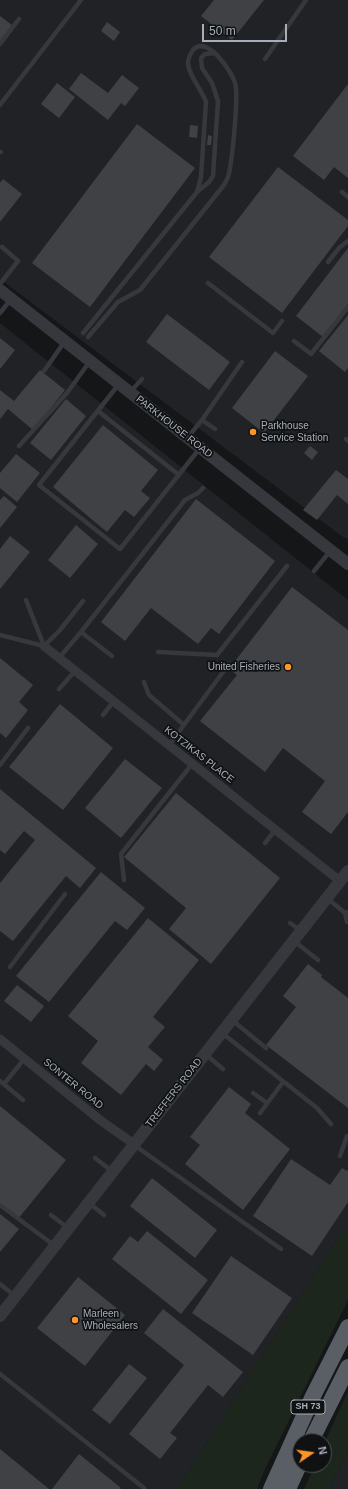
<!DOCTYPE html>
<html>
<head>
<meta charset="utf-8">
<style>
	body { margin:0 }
	#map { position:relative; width:348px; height:1489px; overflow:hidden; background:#151618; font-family:Helvetica,sans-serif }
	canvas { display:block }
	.north { position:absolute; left:292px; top:1433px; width:40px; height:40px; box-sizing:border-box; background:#101113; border:1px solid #4c5055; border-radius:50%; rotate:77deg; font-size:11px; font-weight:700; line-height:16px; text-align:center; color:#a6afb9 }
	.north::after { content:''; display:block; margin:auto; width:14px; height:18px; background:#ff9526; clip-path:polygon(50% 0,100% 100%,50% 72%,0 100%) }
	.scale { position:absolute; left:202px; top:24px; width:85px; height:18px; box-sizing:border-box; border:2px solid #a6afb9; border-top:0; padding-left:5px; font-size:12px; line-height:14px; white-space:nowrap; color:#a6afb9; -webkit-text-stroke:3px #101113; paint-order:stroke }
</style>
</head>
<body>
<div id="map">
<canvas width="348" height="1489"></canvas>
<div class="north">N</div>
<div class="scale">50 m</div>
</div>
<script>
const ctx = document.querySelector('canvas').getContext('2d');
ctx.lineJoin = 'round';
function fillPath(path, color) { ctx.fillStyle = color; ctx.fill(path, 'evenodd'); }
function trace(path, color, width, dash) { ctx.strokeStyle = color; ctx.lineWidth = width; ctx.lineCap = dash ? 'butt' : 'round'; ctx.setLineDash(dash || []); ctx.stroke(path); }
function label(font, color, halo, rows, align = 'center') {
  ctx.font = font + ' Helvetica,sans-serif'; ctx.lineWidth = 3.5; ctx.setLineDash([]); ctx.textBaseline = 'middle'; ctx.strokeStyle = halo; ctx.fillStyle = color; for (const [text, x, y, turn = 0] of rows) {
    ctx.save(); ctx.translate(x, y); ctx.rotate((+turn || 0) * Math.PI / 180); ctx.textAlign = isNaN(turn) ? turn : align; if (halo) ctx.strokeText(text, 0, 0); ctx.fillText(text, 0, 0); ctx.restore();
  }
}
const built = new Path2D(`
	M0,0H348V539L343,537L0,279Z
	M0,323L348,600V1222L177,1489H0Z
	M348,1451V1489H329Z`);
const green = new Path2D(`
	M348,1222V1300L266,1467L257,1489H177Z
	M348,1391V1451L329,1489H304L315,1465H324V1444Z`);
const building = new Path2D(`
	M214,0H264L232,40L201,16Z
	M0,16L12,25L0,41Z
	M107,22L120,32L114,41L101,31Z
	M81,73L108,93L122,75L139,88L125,106L121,103L108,120L69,89Z
	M57,83L75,97L59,118L41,104Z
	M348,84V178L334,167L324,180L293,156Z
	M137,124L195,168L90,307L32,263Z
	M190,125L198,126L197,138L189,137Z
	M208,135L212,136L211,145H207Z
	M278,167L348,220V226L282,313L209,257Z
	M3,179L22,194L0,222V183Z
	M348,248V304L323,337L296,316Z
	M167,314L230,362L209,390L146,342Z
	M348,315V368L345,372L319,351Z
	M0,338L15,350L0,369Z
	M275,351L308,376L264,433L232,408Z
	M40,370L65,390L33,430L8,409L0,419V390L14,401Z
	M66,399L86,416L51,460L30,443Z
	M103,425L158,470L141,491L150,498L134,517L125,510L107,532L53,487Z
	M310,446L318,452L312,460L304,453Z
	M16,454L40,473L17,502L0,488V473Z
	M336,470L348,479V504L337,495L317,520L303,510Z
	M4,496L17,507L0,528V500Z
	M196,499L275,561L219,634L211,628L198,644L151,608L125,641L101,622Z
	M76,525L98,544L70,578L48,560Z
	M10,536L30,552L0,589V549Z
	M292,587L348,630V812L331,834L302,812L325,781L283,748L265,772L200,721L237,675L229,669Z
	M0,658L33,685L19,702L28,710L6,738L0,733Z
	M60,704L113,748L63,810L9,767Z
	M125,759L162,788L121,838L85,808Z
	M0,789L96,868L80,888L66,876L13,941L0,931V883L35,840L24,831L5,854L0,850Z
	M176,793L280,878L211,964L169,929L186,908L124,857Z
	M101,872L145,908L127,930L115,921L49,1002L16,976Z
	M148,918L199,960L153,1017L165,1027L148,1047L163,1060L154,1071L146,1064L121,1095L81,1063L98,1041L68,1016Z
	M308,964L322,975L321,977L348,998V1108L266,1045L296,1007L283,996Z
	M17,985L44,1006L31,1022L4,1001Z
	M229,1087L251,1104L245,1113L290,1149L243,1210L185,1164L200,1145L190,1137Z
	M0,1106L66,1160L18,1219L0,1204Z
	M291,1159L330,1185L342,1168L347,1171L348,1169V1202L312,1256L253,1216Z
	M152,1178L217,1230L195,1258L130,1206Z
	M0,1214L19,1229L0,1252Z
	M147,1231L208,1280L181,1314L112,1259L130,1236L138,1242Z
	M231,1256L292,1298L253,1355L192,1313Z
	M78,1277L125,1315L85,1366L37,1328Z
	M163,1309L243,1372L223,1397L208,1385L170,1433L177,1438L160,1459L129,1434L184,1365L144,1333Z
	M129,1364L147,1378L110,1424L92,1410Z
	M0,1449L49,1489H0Z
	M79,1454L121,1488L120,1489H52Z`);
const service = new Path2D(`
	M0,44L19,19
	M265,59L306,0
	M0,105L81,0
	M0,152H1
	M197,192L209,182L213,176L218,101L212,83L202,68L201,58L205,54L215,53
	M342,192L348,197
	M328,262L339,248L348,241
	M208,283L273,333L282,321
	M0,284L18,261L2,247
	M0,313L11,299
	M83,333L197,192L201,177L206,102C202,90 189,76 188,64C188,58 190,54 193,50C207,34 232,72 235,83C239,94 232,164 228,177C227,180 225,183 224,185L140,290L118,302L88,337
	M294,341L311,354L348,307
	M44,371L65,341
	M119,384L39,485L120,549L200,448
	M131,391L142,379
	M98,411L179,475
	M202,420L215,429
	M188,437L202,420L242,362
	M346,439L348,441
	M19,446L67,393L90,361
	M314,571L331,550
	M26,600L44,646
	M81,632L112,656
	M0,635L44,646
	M44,646L60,630L83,601
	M158,652L217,655L287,566
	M59,658L81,632L185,500L198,493L203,488
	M144,682L149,695L184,725
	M59,689L75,671
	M103,715L114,701
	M169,745L229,664
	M0,765L28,728
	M265,843L276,829
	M124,880L121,854L192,764
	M327,898L345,913L348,912
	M345,913L347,922
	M290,923L300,930
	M294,941L318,960
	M10,967L65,894
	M232,1020L266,1048
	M222,1033L317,1108L331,1124
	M205,1054L223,1069
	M0,1081L23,1100
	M4,1084L25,1058
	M253,1093L267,1103
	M260,1113L283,1082
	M134,1145L281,1249
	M340,1156L347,1136
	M95,1158L113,1172
	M89,1203L104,1215
	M0,1205L55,1246
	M51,1215L68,1228
	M0,1284L15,1296
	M0,1374L144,1488`);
const minor = new Path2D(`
	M44,646L340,881
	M0,1039L100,1120L134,1144`);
const tertiary = new Path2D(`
	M0,290L348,564
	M0,1316L348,871`);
const trunk = new Path2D(`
	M311,1441L348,1367
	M271,1489L313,1396L348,1327
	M288,1489L300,1463`);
const markers = [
	[253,432,4,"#ff9526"],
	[288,667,4,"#ff9526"],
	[75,1320,4,"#ff9526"]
];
const shields = [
	[308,1407,34]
];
const shieldNames = [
	["SH 73",308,1407]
];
const poiNames = [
	["Parkhouse",261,426],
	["Service Station",261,438],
	["United Fisheries",280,667,"right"],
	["Marleen",83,1314],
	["Wholesalers",83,1326]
];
const streetNames = [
	["PARKHOUSE ROAD",174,427,38],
	["KOTZIKAS PLACE",199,755,38],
	["SONTER ROAD",73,1084,39],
	["TREFFERS ROAD",174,1093,-52]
];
fillPath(built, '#212225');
fillPath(green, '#1d261d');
fillPath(building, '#3f4145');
trace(service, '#36383d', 4.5);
trace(minor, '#36383d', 9);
trace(tertiary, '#36383d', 12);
trace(trunk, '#5a5e65', 16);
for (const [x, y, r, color] of markers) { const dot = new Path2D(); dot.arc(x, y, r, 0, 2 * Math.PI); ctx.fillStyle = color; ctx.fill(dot); trace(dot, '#101113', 1.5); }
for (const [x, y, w] of shields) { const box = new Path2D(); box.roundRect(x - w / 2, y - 7, w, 14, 3); ctx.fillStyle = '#101113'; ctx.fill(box); trace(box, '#a6afb9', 1); }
label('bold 9px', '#a6afb9', null, shieldNames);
label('10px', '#a6afb9', '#101113', poiNames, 'left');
label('10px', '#a6afb9', '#101113', streetNames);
</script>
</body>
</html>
